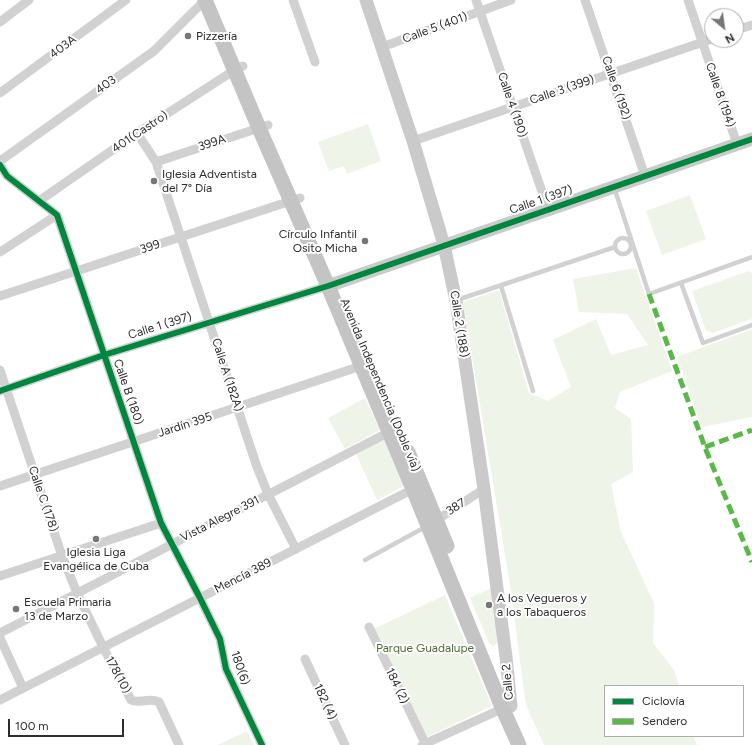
<!DOCTYPE html>
<html>
<head>
<meta charset="utf-8">
<style>
	body { margin:0 }
	#map { position:relative; width:752px; height:745px; overflow:hidden; background:#fff; font-family:Figtree,sans-serif }
	canvas { display:block }
	.legend { position:absolute; left:604px; top:685px; width:140px; height:52px; box-sizing:border-box; background:#fff; border:1px solid #ababab; margin:0; padding:5px 7px; list-style:none; font-size:12px; color:#2c2c2c }
	.legend li { display:flex; align-items:center; gap:8px; height:20px }
	.legend b { width:20px; border:1px solid #ababab }
	.north { position:absolute; left:704px; top:8px; width:40px; height:40px; box-sizing:border-box; background:#fff; border:1px solid #ababab; border-radius:50%; rotate:151deg; font-size:11px; font-weight:700; line-height:16px; text-align:center; color:#2c2c2c }
	.north::after { content:''; display:block; margin:auto; width:14px; height:18px; background:#767676; clip-path:polygon(50% 0,100% 100%,50% 72%,0 100%) }
	.scale { position:absolute; left:8px; top:719px; width:116px; height:18px; box-sizing:border-box; border:2px solid #2c2c2c; border-top:0; padding-left:5px; font-size:12px; line-height:14px; white-space:nowrap; color:#2c2c2c; -webkit-text-stroke:3px #fff; paint-order:stroke }
</style>
</head>
<body>
<div id="map">
<canvas width="752" height="745"></canvas>
<ul class="legend">
<li><b style="height:5px;background:#00873e"></b>Ciclovía</li>
<li><b style="height:5px;background:#58b947"></b>Sendero</li>
</ul>
<div class="north">N</div>
<div class="scale">100 m</div>
</div>
<script>
const ctx = document.querySelector('canvas').getContext('2d');
ctx.lineJoin = 'round';
function fillPath(path, color) { ctx.fillStyle = color; ctx.fill(path, 'evenodd'); }
function trace(path, color, width, dash) { ctx.strokeStyle = color; ctx.lineWidth = width; ctx.lineCap = dash ? 'butt' : 'round'; ctx.setLineDash(dash || []); ctx.stroke(path); }
function label(font, color, halo, rows, align = 'center') {
  ctx.font = font + ' Figtree,sans-serif'; ctx.lineWidth = 4; ctx.setLineDash([]); ctx.textBaseline = 'middle'; ctx.strokeStyle = halo; ctx.fillStyle = color; for (const [text, x, y, turn = 0] of rows) {
    ctx.save(); ctx.translate(x, y); ctx.rotate((+turn || 0) * Math.PI / 180); ctx.textAlign = isNaN(turn) ? turn : align; if (halo) ctx.strokeText(text, 0, 0); ctx.fillText(text, 0, 0); ctx.restore();
  }
}
const green = new Path2D(`
	M368,124L381,161L347,174L344,166L329,171L318,142Z
	M690,195L706,239L662,255L646,211Z
	M636,268L672,371L620,392L615,408L631,419L633,472L611,484L621,532L654,603L653,643L674,670L679,686H605V736H693L697,745H544L526,705L509,579L463,302L499,290L529,393L548,401L571,387L553,340L596,319L611,355L648,345L627,314L579,312L573,279Z
	M749,271L752,273V319L713,333L706,331L692,291Z
	M752,329V417L702,427L677,357Z
	M365,398L380,430L345,449L328,418Z
	M385,439L408,484L377,500L356,454Z
	M491,588L499,636L497,643L493,646L489,643L470,598Z
	M445,595L492,706L425,738L374,629Z
	M247,731L254,745H217Z`);
const lane = new Path2D(`
	M614,187L649,294L752,257
	M615 246a8 8 0 1 1 16 0a8 8 0 1 1-16 0Z
	M681,283L703,343L752,325
	M501,286L533,391
	M457,300L615,247
	M365,560L427,526`);
const street = new Path2D(`
	M293,0L315,62
	M476,0L548,209
	M585,0L645,176
	M688,0L737,144
	M0,22L29,0
	M736,30L752,25
	M382,47L511,0
	M0,93L126,0
	M137,133L156,162L257,467L268,494L296,549
	M413,141L712,39
	M0,161L154,51L205,0
	M156,162L268,125
	M0,165L7,176L57,215L161,523L200,598L220,639L226,669L262,745
	M39,201L137,133L230,73L243,66
	M0,252L57,215
	M0,296L300,198
	M0,370L62,556L77,593L103,647L131,700C140,704 150,697 159,702L179,745
	M0,391L104,355L328,286
	M0,486L370,363
	M432,523L484,489
	M0,576L161,523
	M369,627L426,745
	M0,633L397,428
	M0,638L23,688
	M305,659L345,745
	M0,700L417,487
	M422,745L506,707`);
const secondary = new Path2D(`
	M366,0L413,141L444,245L456,301L484,489L506,657L511,706
	M328,286L752,139`);
const primary = new Path2D(`
	M205,0L259,128L328,286L413,489L501,705L519,745
	M408,452L447,546`);
const quiet = new Path2D(`
	M649,294L706,450L752,562
	M705,447L752,430`);
const cycleway = new Path2D(`
	M0,165L7,176L57,215L161,523L200,598L220,639L226,669L262,745
	M0,391L104,355L328,286L752,139`);
const markers = [
	[188,36,4,"#767676"],
	[154,181,4,"#767676"],
	[365,241,4,"#767676"],
	[96,539,4,"#767676"],
	[489,605,4,"#767676"],
	[16,609,4,"#767676"]
];
const streetNames = [
	["Calle 5 (401)",435,28,-20],
	["403A",63,47,-37],
	["403",106,85,-36],
	["Calle 6 (192)",616,88,71],
	["Calle 3 (399)",562,90,-19],
	["Calle 8 (194)",720,95,71],
	["Calle 4 (190)",512,105,71],
	["401(Castro)",140,132,-34],
	["399A",212,143,-18],
	["Calle 1 (397)",541,200,-19],
	["399",150,247,-18],
	["Calle 2 (188)",459,324,81],
	["Calle 1 (397)",160,326,-17],
	["Calle A (182A)",227,375,72],
	["Avenida Independencia (Doble vía)",380,385,67],
	["Calle B (180)",128,392,71],
	["Jardín 395",185,425,-18],
	["Calle C (178)",43,499,71],
	["387",456,507,-33],
	["Vista Alegre 391",220,519,-27],
	["Mencía 389",243,576,-27],
	["180(6)",240,668,71],
	["178(10)",118,675,61],
	["Calle 2",508,682,-95],
	["184 (2)",397,686,64],
	["182 (4)",325,702,65]
];
const poiNames = [
	["Pizzería",196,36],
	["Iglesia Adventista",162,174],
	["del 7° Día",162,188],
	["Círculo Infantil",357,234,"right"],
	["Osito Micha",357,248,"right"],
	["Iglesia Liga",96,552,"center"],
	["Evangélica de Cuba",96,566,"center"],
	["A los Vegueros y",497,598],
	["a los Tabaqueros",497,612],
	["Escuela Primaria",24,602],
	["13 de Marzo",24,616]
];
const parkNames = [
	["Parque Guadalupe",425,648]
];
fillPath(green, '#eff4e9');
trace(lane, '#d1d1d1', 4.5);
trace(street, '#d1d1d1', 9);
trace(secondary, '#cacaca', 13);
trace(primary, '#c4c4c4', 15);
trace(quiet, '#58b947', 5, [10, 5]);
trace(cycleway, '#00873e', 6);
for (const [x, y, r, color] of markers) { const dot = new Path2D(); dot.arc(x, y, r, 0, 2 * Math.PI); ctx.fillStyle = color; ctx.fill(dot); trace(dot, '#fff', 1.5); }
label('12px', '#2c2c2c', '#fff', streetNames);
label('12px', '#2c2c2c', '#fff', poiNames, 'left');
label('12px', '#4e6b35', '#fff', parkNames);
</script>
</body>
</html>
